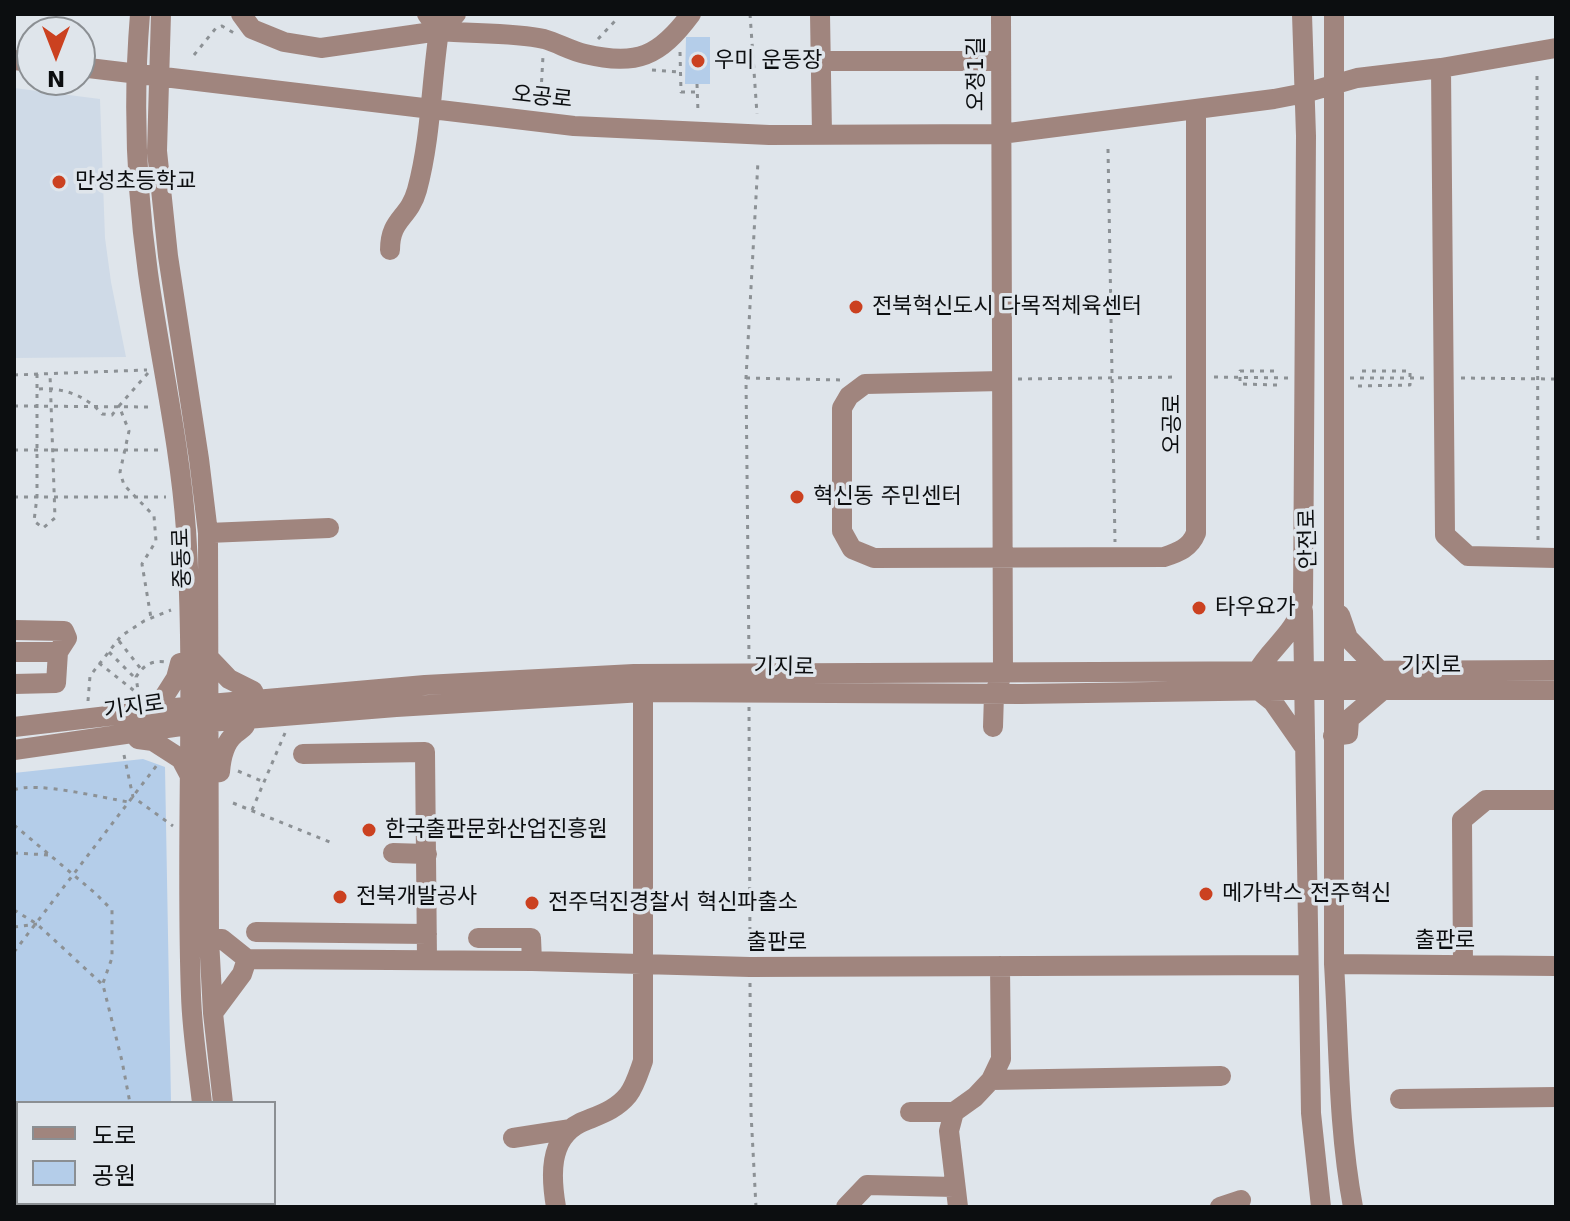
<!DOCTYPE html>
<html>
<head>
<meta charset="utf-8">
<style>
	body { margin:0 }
	#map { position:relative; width:1570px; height:1221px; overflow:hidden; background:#dfe5eb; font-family:"DejaVu Sans","Noto Sans KR",sans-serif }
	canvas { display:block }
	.frame { position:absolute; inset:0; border:16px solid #0c0e10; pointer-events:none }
	.legend { position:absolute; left:16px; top:1101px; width:260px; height:104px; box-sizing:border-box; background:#dfe5eb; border:2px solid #8b8f93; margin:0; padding:10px 14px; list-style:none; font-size:24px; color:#0c0e10 }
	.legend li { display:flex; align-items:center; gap:16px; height:40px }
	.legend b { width:40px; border:2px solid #8b8f93 }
	.north { position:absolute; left:16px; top:16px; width:80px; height:80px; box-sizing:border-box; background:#dfe5eb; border:2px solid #8b8f93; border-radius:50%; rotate:180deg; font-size:22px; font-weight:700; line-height:32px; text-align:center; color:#0c0e10 }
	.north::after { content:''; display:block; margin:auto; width:28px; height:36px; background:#cb4120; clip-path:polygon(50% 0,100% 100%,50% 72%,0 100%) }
</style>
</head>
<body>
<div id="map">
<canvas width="1570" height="1221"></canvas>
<div class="frame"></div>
<ul class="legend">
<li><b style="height:10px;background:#a0857e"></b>도로</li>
<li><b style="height:22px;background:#b4cde9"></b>공원</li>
</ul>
<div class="north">N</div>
</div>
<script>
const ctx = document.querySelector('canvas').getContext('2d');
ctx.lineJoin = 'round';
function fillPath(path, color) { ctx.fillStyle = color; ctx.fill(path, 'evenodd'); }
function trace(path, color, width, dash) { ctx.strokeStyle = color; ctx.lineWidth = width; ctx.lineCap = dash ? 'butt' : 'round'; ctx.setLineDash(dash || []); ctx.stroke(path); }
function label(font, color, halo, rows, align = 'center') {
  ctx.font = font + ' "DejaVu Sans","Noto Sans KR",sans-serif'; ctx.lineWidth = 7; ctx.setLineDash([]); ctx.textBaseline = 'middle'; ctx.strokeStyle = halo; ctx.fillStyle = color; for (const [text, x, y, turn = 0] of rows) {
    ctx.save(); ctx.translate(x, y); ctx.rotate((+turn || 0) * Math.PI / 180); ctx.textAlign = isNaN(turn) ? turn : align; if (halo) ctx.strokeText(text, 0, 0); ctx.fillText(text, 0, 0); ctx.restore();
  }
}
const built = new Path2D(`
	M14,88L100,99L105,238L111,282L126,357L14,358Z`);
const green = new Path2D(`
	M686,37H710V84H685Z
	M143,759L165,767L171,1103H18V1203H191V1207H14V773Z`);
const path = new Path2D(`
	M750,14L757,114
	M598,39L616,20
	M680,52L681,92H697
	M194,55L216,28L222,26L234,33
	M652,70L680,72
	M1537,76L1538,540
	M697,84L698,112
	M541,92L543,56
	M1108,149L1115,542
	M148,373L119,406L129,431L120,472L124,485L154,516L156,541L142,564L151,618
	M37,374V497L34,521L43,528L55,518L50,374
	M14,375L147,370
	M1214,377L1290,378
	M746,378L842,380
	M1350,378H1426
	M1461,378L1556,379
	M1018,379L1178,377
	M1277,385L1240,384V371H1280
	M1358,386L1410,385V371H1358
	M39,389C62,387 87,396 102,414L112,415L119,406
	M14,406L154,407
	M14,450H162
	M14,497H166
	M119,641L141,669
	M109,652L137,680
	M749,659L746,378L758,161
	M99,663L137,693
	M139,697L136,677C143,666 151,660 165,662
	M88,701L90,676L121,636L144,621L171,610
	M749,707L750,951
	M124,755L133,797L173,826
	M238,771L264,782
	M14,790C36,781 103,798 129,802
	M233,803L332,843
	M252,810L285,733
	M14,825L95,893L112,910V958L103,983
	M14,853L49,855
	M14,910L37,924L103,985L122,1061L130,1103
	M14,927L37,924
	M14,952L157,765
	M750,983L751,1113L756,1207
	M148,1203L149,1207`);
const minor = new Path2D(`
	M140,14C133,99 136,188 148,273C160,358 180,444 186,530C196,685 185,840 191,995C192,1031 198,1067 202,1103
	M161,14L157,151L168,256L199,459L208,533L209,939L213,1013L223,1103
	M241,14L252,29L284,42L321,48L439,31L456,14
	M427,14L439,31
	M820,14L822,134
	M1334,14V964C1339,1045 1338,1127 1353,1207
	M14,60L32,62
	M820,61H1001
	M80,67L574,126L769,135L1001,134L1274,99L1305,93L1357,78L1441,68L1556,48
	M1441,68L1445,535L1468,556L1556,558
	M390,250C390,218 409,219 417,190C431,138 431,84 439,31C471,34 514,32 544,39C558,43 571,51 585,54C637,66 659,57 691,14
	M1002,381L865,384L849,396L842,408V531L852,549L874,558L1164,557C1179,552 1190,548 1196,533V110
	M208,533L329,528
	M1303,611L1311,1113L1321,1207
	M1340,615L1348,638L1381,672
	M14,630L64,631L67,638L58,652
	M14,652H58L56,683L14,684
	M209,658L229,679L253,691L257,700
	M1257,672C1271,647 1296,633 1303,603L1306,136L1302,14
	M1258,690L1273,702L1303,745
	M155,711L176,678L180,663L191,661
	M14,727L210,704L425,685L634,674L1556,670
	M993,727L994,694L1003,673L1001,14
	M137,732L138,739L153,741L181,759L190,776
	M1333,736L1348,734L1349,719L1383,690
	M14,750L209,722L396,707L643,692L1021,694L1285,690H1556
	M303,754L425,752L427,960
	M213,773L220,772C221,759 224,743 235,734C242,728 245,729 247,719
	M393,853L427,854
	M256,932L427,934
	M478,938H531L532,961
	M209,939H222L247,959L532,961L750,967L1308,965
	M1334,964L1556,966
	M1463,965L1462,820L1486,800H1556
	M213,1013L242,974L247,959
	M991,1080L1221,1076
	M1400,1099L1556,1097
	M910,1112H954
	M513,1138L571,1129
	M211,1203L212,1207
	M234,1203L235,1207
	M556,1207C551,1178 548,1139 580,1123C598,1115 615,1111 628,1095C635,1086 639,1072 643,1061V692
	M846,1207L867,1185L954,1187
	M958,1207L949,1131L954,1112L975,1097L991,1080L1001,1059L1000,966
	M1220,1207L1241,1200`);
const markers = [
	[698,61,8,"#cb4120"],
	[59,182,8,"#cb4120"],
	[856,307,8,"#cb4120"],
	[797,497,8,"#cb4120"],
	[1199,608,8,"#cb4120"],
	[369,830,8,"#cb4120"],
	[1206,894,8,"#cb4120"],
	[340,897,8,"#cb4120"],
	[532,903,8,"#cb4120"]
];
const poiNames = [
	["우미 운동장",714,61],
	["만성초등학교",75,182],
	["전북혁신도시 다목적체육센터",872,307],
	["혁신동 주민센터",813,497],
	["타우요가",1215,608],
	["한국출판문화산업진흥원",385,830],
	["메가박스 전주혁신",1222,894],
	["전북개발공사",356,897],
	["전주덕진경찰서 혁신파출소",548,903]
];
const streetNames = [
	["오정1길",977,74,-90],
	["오공로",542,98,6],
	["오공로",1173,424,-90],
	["안전로",1309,539,-91],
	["중동로",183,558,-92],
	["기지로",1431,666],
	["기지로",784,668,1],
	["기지로",134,708,-8],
	["출판로",1445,941],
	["출판로",777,943]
];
fillPath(built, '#cfdae7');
fillPath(green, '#b4cde9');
trace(path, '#8c9195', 3, [4, 6]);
trace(minor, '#a0857e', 20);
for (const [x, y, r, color] of markers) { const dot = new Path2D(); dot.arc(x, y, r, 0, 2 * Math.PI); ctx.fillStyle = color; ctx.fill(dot); trace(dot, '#dfe5eb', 3); }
label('22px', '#0c0e10', '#dfe5eb', poiNames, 'left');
label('22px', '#0c0e10', '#dfe5eb', streetNames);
</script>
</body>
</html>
